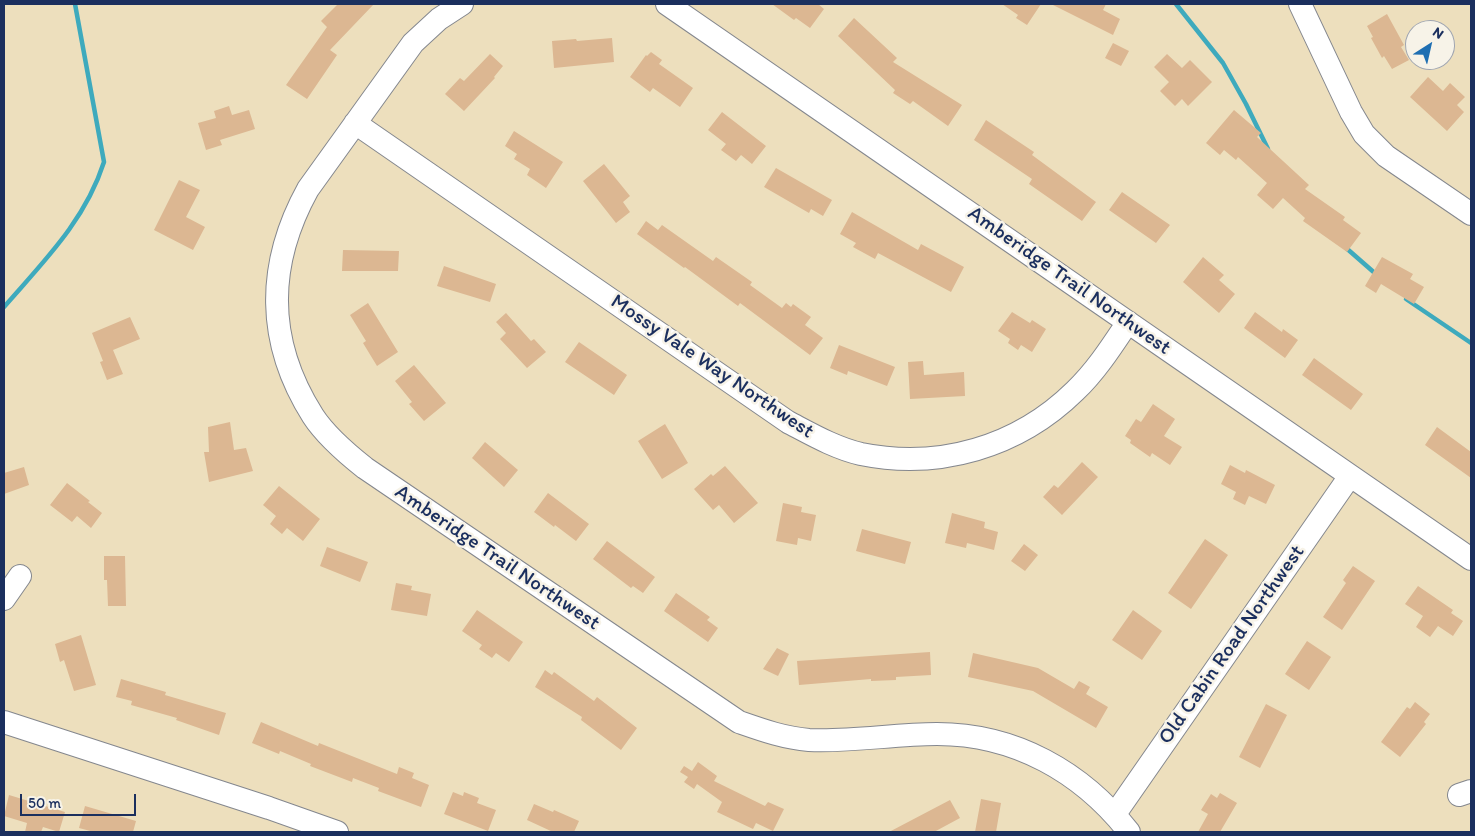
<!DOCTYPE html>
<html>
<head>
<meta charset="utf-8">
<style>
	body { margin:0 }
	#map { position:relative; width:1475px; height:836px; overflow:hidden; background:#eddfbd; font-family:Itim,sans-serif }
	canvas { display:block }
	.frame { position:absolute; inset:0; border:5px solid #1b2f5e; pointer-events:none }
	.north { position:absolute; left:1405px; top:20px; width:50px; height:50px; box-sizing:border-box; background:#f7f3e8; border:1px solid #9fa5b1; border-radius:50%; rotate:35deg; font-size:14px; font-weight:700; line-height:20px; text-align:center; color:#1b2f5e }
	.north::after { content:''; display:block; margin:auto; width:18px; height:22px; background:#1f6fb2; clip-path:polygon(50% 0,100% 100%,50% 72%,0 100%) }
	.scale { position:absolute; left:20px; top:794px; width:116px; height:22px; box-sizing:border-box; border:2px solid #1b2f5e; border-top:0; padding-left:6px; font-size:15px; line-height:18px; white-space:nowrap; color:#1b2f5e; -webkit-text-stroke:4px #f7f3e8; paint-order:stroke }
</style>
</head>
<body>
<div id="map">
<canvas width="1475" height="836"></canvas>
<div class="frame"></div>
<div class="north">N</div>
<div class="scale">50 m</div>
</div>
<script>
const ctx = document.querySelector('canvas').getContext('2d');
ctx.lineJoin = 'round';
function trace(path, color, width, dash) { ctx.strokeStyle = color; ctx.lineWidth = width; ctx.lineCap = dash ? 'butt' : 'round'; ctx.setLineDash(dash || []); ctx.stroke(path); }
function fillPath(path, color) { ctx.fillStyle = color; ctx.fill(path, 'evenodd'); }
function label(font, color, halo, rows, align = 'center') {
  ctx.font = font + ' Itim,sans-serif'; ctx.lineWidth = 5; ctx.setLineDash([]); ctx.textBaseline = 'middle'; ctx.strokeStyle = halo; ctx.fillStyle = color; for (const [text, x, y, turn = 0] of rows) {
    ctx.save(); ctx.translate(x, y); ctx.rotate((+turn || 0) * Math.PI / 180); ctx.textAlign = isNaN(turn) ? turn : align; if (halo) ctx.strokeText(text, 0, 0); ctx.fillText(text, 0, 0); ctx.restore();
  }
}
const stream = new Path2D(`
	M1176,4L1223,63L1246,104L1268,149
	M1345,247L1377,275
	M1406,299L1471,343
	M4,307C44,261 85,221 104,162L75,4`);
const building = new Path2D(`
	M338,4H374L330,50L337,55L307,99L286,85L327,27L321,21Z
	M772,4H818L824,9L810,28L796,18L794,20Z
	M1002,4H1041L1027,25L1016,18L1018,15Z
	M1051,4H1106L1103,10L1120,19L1113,35Z
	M1387,14L1404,45L1401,47L1409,60L1392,69L1384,56L1382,58L1371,38L1373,37L1367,26Z
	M854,18L897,58L893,62L962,105L948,126L913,101L910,104L893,93L895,90L838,36Z
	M612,38L614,62L554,68L552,41L576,39L577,41Z
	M1113,43L1129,51L1121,66L1105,58Z
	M651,52L662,60L659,64L693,88L680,107L653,88L650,92L630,77L646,55L647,56Z
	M490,54L503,66L494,77L495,78L464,111L445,94L460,78L464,81Z
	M1167,54L1182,68L1190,60L1212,82L1188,106L1182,99L1175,106L1160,91L1169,82L1154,67Z
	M1428,77L1443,91L1450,83L1465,97L1457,105L1464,112L1447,131L1410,97Z
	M229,106L232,115L249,110L255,129L220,140L222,145L206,150L198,123L216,118L214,111Z
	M1234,110L1261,133L1257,137L1309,185L1305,189L1345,217L1343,220L1361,233L1347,252L1303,221L1305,218L1283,198L1273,209L1257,195L1267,183L1238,157L1236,160L1224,150L1220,155L1206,143Z
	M722,112L766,146L752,164L741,155L736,161L721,150L726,144L708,130Z
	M986,120L1034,152L1032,155L1096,202L1082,221L1029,184L1032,179L974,140Z
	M514,131L563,162L546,188L527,175L530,169L514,159L517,154L505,146Z
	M604,164L630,196L623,202L630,212L616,223L583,181Z
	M776,168L832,200L823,216L811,209L809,213L764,187Z
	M179,180L200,190L186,217L205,227L193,250L154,230Z
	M1122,192L1170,225L1156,243L1109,210Z
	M852,212L918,250L921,244L964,267L951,292L878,253L875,259L853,247L856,243L840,234Z
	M646,221L658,230L662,225L713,261L716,257L752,282L750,285L782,308L786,303L791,307L793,304L811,317L805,325L823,338L810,355L740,303L738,306L685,267L684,268L637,234Z
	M343,250L399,251L398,271H342Z
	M1203,257L1224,275L1219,280L1235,294L1219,313L1183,282Z
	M1382,257L1413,274L1410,279L1424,287L1414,304L1381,284L1376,293L1365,286Z
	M444,266L496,284L490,302L437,286Z
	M368,303L398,352L377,366L363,343L366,341L350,315Z
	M1012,312L1030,323L1032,320L1046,329L1032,352L1021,345L1018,350L1008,343L1010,339L998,331Z
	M1255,312L1282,332L1283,329L1298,340L1285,358L1244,328Z
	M506,313L531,341L534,339L546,352L527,368L500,339L506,333L496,322Z
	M130,317L140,339L113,350L123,374L107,380L100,362L103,361L92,333Z
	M579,342L627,375L614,395L565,362Z
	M839,345L895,367L887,386L848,371L847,375L830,368Z
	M1314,358L1363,394L1351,410L1302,375Z
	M923,361L924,375L964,372L965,396L910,399L908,362Z
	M414,365L446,403L424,421L409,404L412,402L395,381Z
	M1153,404L1175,419L1164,436L1182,447L1170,465L1152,453L1150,457L1130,443L1131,440L1125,436L1136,419L1141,422Z
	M230,422L234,450L246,448L253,471L209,482L204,452H209L208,427Z
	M665,424L688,463L662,479L638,441Z
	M1437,427L1471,452V478L1425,445Z
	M485,442L518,470L504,487L472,458Z
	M1082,462L1098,477L1062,515L1043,497L1054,485L1058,488Z
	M1230,465L1245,473L1246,470L1275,485L1266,504L1249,496L1245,505L1233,499L1236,492L1221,484Z
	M725,466L758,503L734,523L719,505L713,510L694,489L711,474L713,476Z
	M24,467L29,485L4,494V473Z
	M67,483L90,501L88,502L102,513L91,528L77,516L72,522L50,505Z
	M279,486L320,519L303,541L287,528L282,534L270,524L276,516L263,505Z
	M548,493L589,524L576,541L555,525L554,527L534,512Z
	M783,503L802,507L801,512L816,515L811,541L798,538L797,545L776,541Z
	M952,513L985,522L984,528L998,532L994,550L967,543L966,548L945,543Z
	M862,529L911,542L905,564L856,551Z
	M1205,539L1228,555L1191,609L1168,593Z
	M607,541L655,577L643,593L633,586L631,588L593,559Z
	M1024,544L1038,555L1025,571L1011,561Z
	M327,547L368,562L360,582L320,566Z
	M104,556H125L126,606H108L107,580H104Z
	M1353,566L1375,581L1342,630L1323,617L1346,583L1343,580Z
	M396,583L412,586L411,590L431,594L427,616L391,610Z
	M1418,586L1453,610L1451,613L1463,621L1453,636L1438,626L1430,637L1416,627L1423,616L1405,604Z
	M676,593L710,617L707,620L718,628L708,642L664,611Z
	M477,610L523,642L509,662L496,653L492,658L479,649L482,645L462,631Z
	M1133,610L1162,631L1142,660L1112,640Z
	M81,635L96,685L74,691L64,660L60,662L55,644Z
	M1307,641L1331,657L1309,690L1285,674Z
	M777,648L789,654L778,676L763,669Z
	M930,652L931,675L896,677V680L871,681V679L799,685L797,661Z
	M973,653L1038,668L1074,689L1079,681L1090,687L1086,694L1108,707L1096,728L1033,691L968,677Z
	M545,670L552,675L554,672L594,701L597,697L637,728L621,750L581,720L582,717L535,687Z
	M121,679L166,692L165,695L226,713L219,735L176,720L177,718L131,705L132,701L116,697Z
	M1415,702L1430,714L1424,722L1426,724L1400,757L1381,742L1407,707L1410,709Z
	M1266,704L1287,715L1260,768L1239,757Z
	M261,722L318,746L319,743L397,774L399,767L414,773L412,778L429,785L421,807L378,791L379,788L353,778L352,782L310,766L311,764L280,751L279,754L252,743Z
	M698,762L717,776L714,781L765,806L768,802L784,809L773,831L756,823L753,829L717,812L722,802L697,784L694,789L684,782L688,777L680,772L684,766L692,771Z
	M453,792L463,796L464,792L479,798L477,803L496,810L488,831L444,814Z
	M1220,793L1237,803L1220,832H1198L1208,814L1201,810L1211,794L1217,798Z
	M9,795L65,812L59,832L43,827L41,832H25L27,823L4,816Z
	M981,799L1001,803L996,832H975Z
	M950,800L960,818L934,832H889Z
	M534,804L553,812L554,810L579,821L574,832H553L527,820Z
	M85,806L136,821L133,832H94L79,828Z`);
const minor = new Path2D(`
	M462,4L439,19L413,43L308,189C266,265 266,342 313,416C326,436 346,453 365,468L739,722C762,730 784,738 809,740C852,742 894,734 937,734C1015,734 1082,772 1129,832
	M667,4L1471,559
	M1300,4L1351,112L1364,134L1386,156L1471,214
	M355,123L788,422C811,434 835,448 861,454C939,470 1018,447 1075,391C1096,371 1112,346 1128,322
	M4,599L20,576
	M4,722L269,808L337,832
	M1459,795L1471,791
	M1115,814L1350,476`);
const streetNames = [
	["Amberidge Trail Northwest",1069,281,35],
	["Mossy Vale Way Northwest",712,367,34],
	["Amberidge Trail Northwest",497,558,34],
	["Old Cabin Road Northwest",1232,645,-55]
];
trace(stream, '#3eaabd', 4.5);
fillPath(building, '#dcb792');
trace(minor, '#84878e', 24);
trace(minor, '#fff', 22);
label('21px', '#1b2f5e', '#f7f3e8', streetNames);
</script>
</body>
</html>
